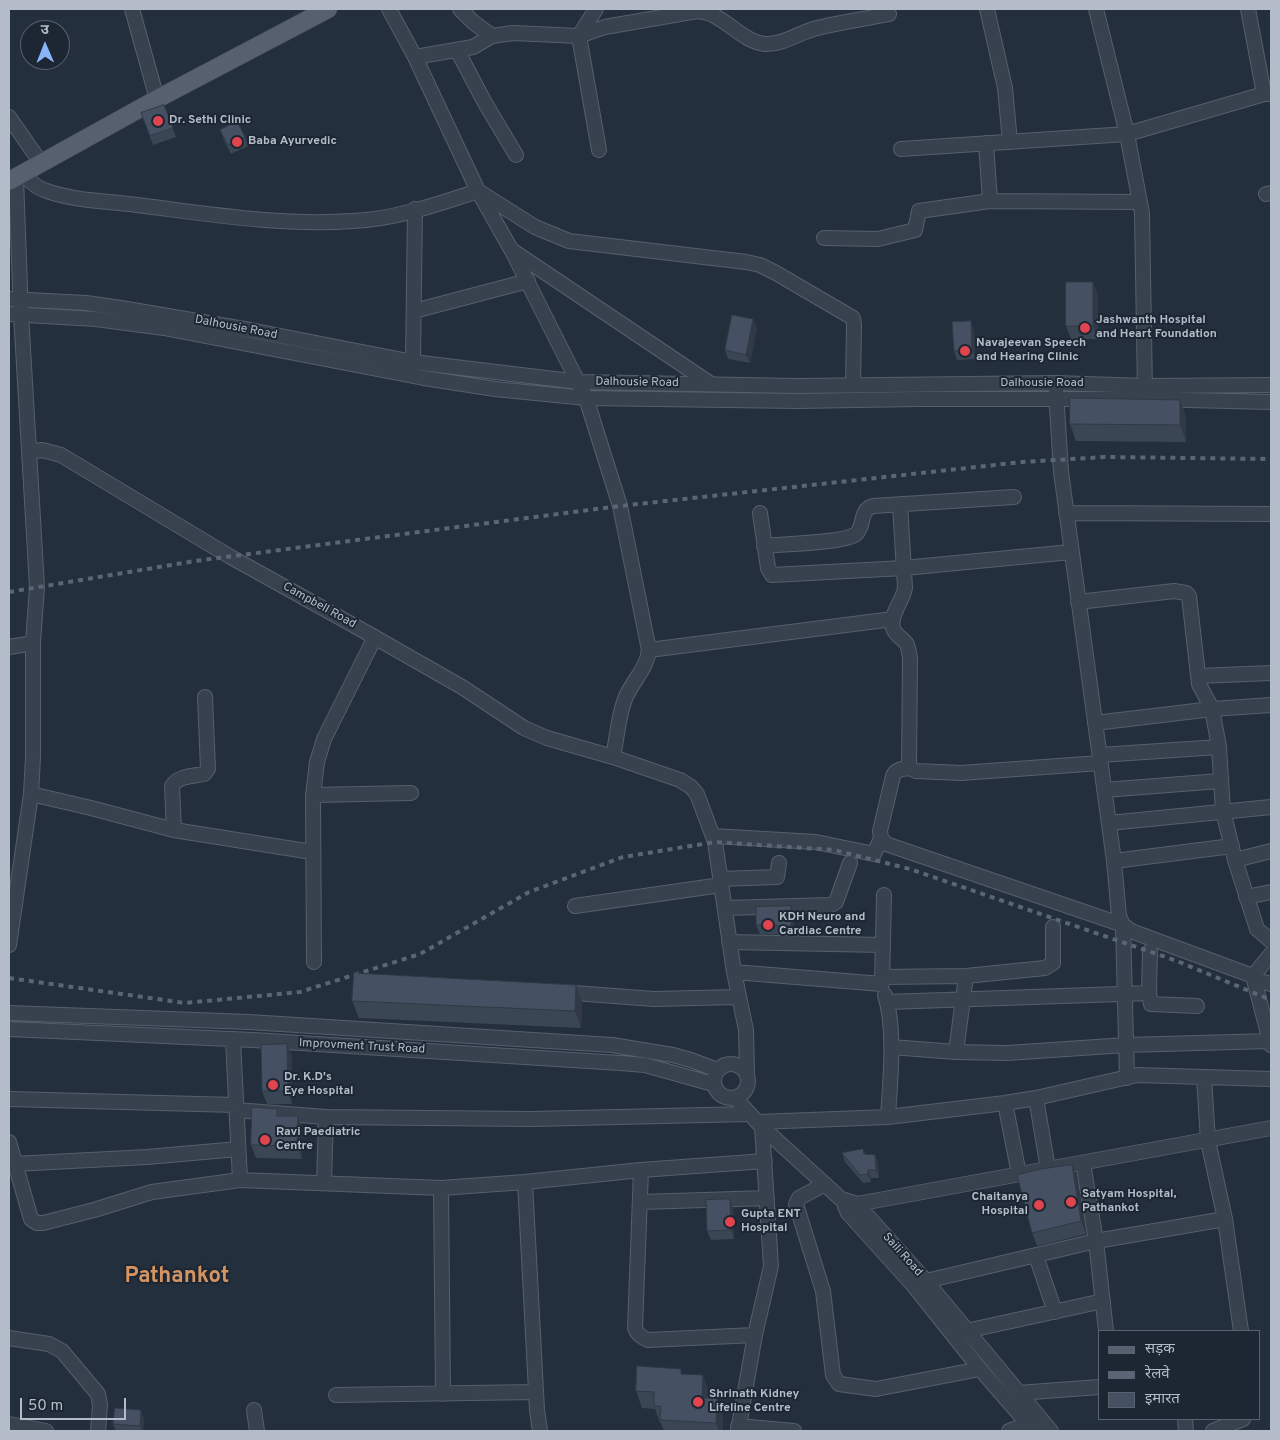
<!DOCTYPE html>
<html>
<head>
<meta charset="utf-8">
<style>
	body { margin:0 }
	#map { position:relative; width:1280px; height:1440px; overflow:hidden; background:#242f3e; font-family:Overpass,"Noto Sans Devanagari",sans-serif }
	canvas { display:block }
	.frame { position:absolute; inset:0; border:10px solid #b4bcc9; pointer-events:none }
	.legend { position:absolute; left:1098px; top:1330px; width:162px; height:90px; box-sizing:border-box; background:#1d2633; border:1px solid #59626f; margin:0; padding:6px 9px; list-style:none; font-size:15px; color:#b4bcc9 }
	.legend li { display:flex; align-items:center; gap:10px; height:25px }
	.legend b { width:25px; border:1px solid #59626f }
	.north { position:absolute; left:20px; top:20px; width:50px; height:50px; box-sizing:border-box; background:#1d2633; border:1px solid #59626f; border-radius:50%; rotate:359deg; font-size:14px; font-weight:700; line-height:20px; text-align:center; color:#b4bcc9 }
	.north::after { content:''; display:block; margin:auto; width:18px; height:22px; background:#8ab4f8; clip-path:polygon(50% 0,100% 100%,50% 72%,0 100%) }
	.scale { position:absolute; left:20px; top:1398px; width:106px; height:22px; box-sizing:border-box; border:2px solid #b4bcc9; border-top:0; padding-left:6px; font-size:15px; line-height:18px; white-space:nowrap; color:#b4bcc9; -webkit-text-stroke:4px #1d2633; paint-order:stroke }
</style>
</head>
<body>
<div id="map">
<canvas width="1280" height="1440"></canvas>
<div class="frame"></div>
<ul class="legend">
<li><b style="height:6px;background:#56606e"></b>सड़क</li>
<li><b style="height:6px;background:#5a6575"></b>रेलवे</li>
<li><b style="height:14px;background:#455162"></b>इमारत</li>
</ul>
<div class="north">उ</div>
<div class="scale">50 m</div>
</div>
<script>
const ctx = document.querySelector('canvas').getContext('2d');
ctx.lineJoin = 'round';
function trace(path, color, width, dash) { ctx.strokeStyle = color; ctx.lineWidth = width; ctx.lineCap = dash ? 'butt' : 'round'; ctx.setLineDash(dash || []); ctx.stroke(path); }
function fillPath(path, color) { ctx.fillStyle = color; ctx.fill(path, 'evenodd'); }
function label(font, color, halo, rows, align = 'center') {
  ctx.font = font + ' Overpass,sans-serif'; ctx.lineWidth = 4; ctx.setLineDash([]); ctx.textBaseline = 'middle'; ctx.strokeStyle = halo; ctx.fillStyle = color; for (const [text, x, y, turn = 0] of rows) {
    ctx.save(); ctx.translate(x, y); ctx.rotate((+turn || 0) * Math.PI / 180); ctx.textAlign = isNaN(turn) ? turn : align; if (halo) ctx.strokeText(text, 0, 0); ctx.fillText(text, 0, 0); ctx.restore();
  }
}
const minor = new Path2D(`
	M132,9L157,99
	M389,9L415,57L478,191L512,251L586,398L620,506L649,650C647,669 632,681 625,699C618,717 617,738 613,757L680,780L691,787L697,794L715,842L734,972L746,1030L747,1075
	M460,9L473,22L492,36
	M596,9L579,36L599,150
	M987,9L1005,88L1010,142
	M1096,9L1127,134L1142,213L1145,393
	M1248,9L1264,94H1271
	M457,50L485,103L516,155
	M415,57L473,47L492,36L513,33L579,36L605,27L697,11C723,12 739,41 765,44C783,45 800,32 817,28C840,22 865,19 889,14
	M9,117L41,163
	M986,143L990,201
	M901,149L1127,134L1264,94
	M23,174C29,180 35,187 44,190C73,201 107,201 137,205C209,214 281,226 353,221C396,219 438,204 478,191L535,227L569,241L746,262L760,265L776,273L853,318L854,325L853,385
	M1266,194L1271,193
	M824,238L878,239L915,230L919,211L990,201L1139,202
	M513,251L711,384
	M9,299L86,303L121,308L250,330L413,362L579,382L798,386L1056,383L1145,386L1271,385
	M414,311L528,281
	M9,314L96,319L164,328L424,378L495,389L586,398L797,401L917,399H1145L1271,402
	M413,362L415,209
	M1056,391L1061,472L1114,861L1119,916L1123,925L1131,931L1253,976L1271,1045
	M29,452L42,450L61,455L229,556L362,630L462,687L524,728L547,738L613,757
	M900,504L905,588C903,601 889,615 893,628C895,635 902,638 906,643C909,647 909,654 910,658L909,768L916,771L961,773L1100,763
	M760,513L768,568L772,575L904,568L1071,552
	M1066,513L1271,514
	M764,546C782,544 845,543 856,534C865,526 859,510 873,506L1014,497
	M1078,602L1174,591L1186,593L1189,596L1199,684L1212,709L1219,747L1223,811L1235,860L1257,929L1271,941
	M9,647L33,643
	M649,650L893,619
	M1198,676L1271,673
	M1095,723L1212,709L1271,705
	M1100,755L1219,747
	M909,768C902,769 896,769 893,776L880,831L881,838L886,844L1123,925L1127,1078
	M1104,790L1220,781
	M31,794L91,808L174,830L312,852
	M313,795L317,762L324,739L375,637
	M1109,823L1271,807
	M174,830L172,786C178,776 193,776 204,774L208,769L205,697
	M713,836L816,842L874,854L881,838
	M1235,860L1271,851
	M1114,861L1232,846
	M720,879L777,877L779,863
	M1246,897L1271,892
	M575,906L721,885
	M725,908L831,905L836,902L850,863
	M729,942L883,945
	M9,945L31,794L33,757V643L37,587L21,314L16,178
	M1150,951L1149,993L1151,1004L1197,1006
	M314,962L313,795L411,793
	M734,972L882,984L884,895
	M1253,976L1271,954
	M882,977L966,976L1045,968L1053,963V927
	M1255,980L1271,984
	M561,992L654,999L738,997
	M885,995C896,1030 890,1080 888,1117
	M887,1002L1149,993
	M9,1013L249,1022L612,1045L673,1055L691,1060L717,1070
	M9,1029L253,1040L620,1063L645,1065L713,1084
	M233,1040L240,1180
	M891,1047L956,1052L1007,1053L1126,1045L1270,1041
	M956,1052L966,976
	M714 1081a17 17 0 1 1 34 0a17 17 0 1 1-34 0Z
	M1204,1077L1208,1141L1225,1219L1241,1331
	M735,1098L762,1127L841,1199L857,1204L926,1281L1051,1431
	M1036,1098L1048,1169
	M9,1099L236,1105
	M1005,1103L1019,1174
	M236,1110L326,1117L531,1119L749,1114
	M758,1122L888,1117L1005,1103L1036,1098L1137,1075L1271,1079
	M9,1142L31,1219L37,1223H43L94,1210L152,1192L240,1180L441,1188L525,1182L641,1170L765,1161
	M1083,1163L1096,1241L1106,1331
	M14,1164L147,1157L238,1149
	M641,1170L635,1328C638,1335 641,1337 648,1340L755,1335
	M525,1182L537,1410L540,1431
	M324,1183L326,1117
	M825,1184L799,1198L796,1204L823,1291L833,1375L839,1384L876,1389L980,1369
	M441,1188L443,1394
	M641,1202L767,1198
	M845,1206L848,1213L913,1285L980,1369L1034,1431
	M848,1213L857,1204L1271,1128
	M1036,1256L1055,1312
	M926,1281L1096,1241L1225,1219
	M966,1331L1103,1301
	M9,1338L49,1344L62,1351L98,1394L100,1405L98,1431
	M1018,1393L1099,1387
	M336,1395L536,1392
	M254,1410L257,1431
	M1185,1419L1186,1431
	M9,1424L46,1431
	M738,1426L794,1431
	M738,1431L755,1335L771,1266L762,1127
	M1009,1431L1028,1424L1034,1420
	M1213,1431L1243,1419`);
const major = new Path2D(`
	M9,181L157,99L328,9`);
const rail = new Path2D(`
	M9,592L195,561L620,506L1022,462L1105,457L1271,459
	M9,978L185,1003L300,992L420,954L529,892L623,857L715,842L834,850L910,869L1177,961L1271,1000`);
const wall = new Path2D(`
	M164,105L176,137L153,145L141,113Z
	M220,130L245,137L248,146L231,154L223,138Z
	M1098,295V339H1071L1066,326Z
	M753,319L757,328L750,363L728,359L725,350Z
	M974,330L975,359L957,360L954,351Z
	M1180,400L1186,417V442L1076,441L1070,424Z
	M791,906L794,915V935L760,934L756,925Z
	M576,985L582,1002L581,1028L359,1018L352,1001Z
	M287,1044L292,1057V1104H267L262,1091Z
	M277,1109L280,1116H298L302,1129V1159L256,1158L251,1145Z
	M863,1149L865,1154L875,1155L878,1164L879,1178H871V1182L863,1183L845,1162L842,1153Z
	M1072,1165L1077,1178L1086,1234L1037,1246L1032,1233Z
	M733,1208L734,1239L711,1240L707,1231Z
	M636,1391L709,1392V1398L723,1416V1431H664L661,1423H660L655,1409L642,1408Z
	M144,1418L143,1431H116L113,1424Z`);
const shadedWall = new Path2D(`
	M1093,282L1098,295V339L1093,326Z
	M753,319L757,328L750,363L746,355Z
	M971,321L974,330L975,359L972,350Z
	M1180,400L1186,417V442L1180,425Z
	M791,906L794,915V935L791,926Z
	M576,985L582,1002L581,1028L575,1011Z
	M287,1044L292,1057V1104L288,1091Z
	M298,1116L302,1129V1159L297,1146Z
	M875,1155L878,1164L879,1178L876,1170Z
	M1072,1165L1077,1178L1086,1234L1081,1221Z
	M868,1170L871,1178V1182L868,1174Z
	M730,1199L733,1208L734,1239L731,1230Z
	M703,1375L709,1392L708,1415L702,1398Z
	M717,1398L723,1416V1431H719L716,1423Z
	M141,1410L144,1418L143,1431H142L140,1426Z`);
const building = new Path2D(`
	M164,105L173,128L150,136L141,113Z
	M237,121L245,137L228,145L220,130Z
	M1066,282H1093V326H1066Z
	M732,315L753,319L746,355L725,350Z
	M971,321L972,350L954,351L952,322Z
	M1070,398L1180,400V425L1070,424Z
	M791,906V926L756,925V907Z
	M354,973L576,985L575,1011L352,1001Z
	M287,1044L288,1091H262L261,1045Z
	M252,1107L277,1109V1116H298L297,1146L251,1145Z
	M863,1149L864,1154L875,1155L876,1170H868V1174L860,1175L842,1153Z
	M1072,1165L1081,1221L1032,1233L1017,1175L1041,1169Z
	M730,1199L731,1230L707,1231L706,1200Z
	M637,1366L681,1369V1374L703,1375L702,1398H717L716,1423L660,1420L661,1406H654V1392L636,1391Z
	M115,1408L141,1410L140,1426L113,1424Z`);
const markers = [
	[158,121,6,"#e0444e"],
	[237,142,6,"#e0444e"],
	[1085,328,6,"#e0444e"],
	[965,351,6,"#e0444e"],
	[768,925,6,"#e0444e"],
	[273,1085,6,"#e0444e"],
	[265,1140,6,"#e0444e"],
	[1071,1202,6,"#e0444e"],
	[1039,1205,6,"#e0444e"],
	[730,1222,6,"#e0444e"],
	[698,1402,6,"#e0444e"]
];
const poiNames = [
	["Dr. Sethi Clinic",169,121],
	["Baba Ayurvedic",248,142],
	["Jashwanth Hospital",1096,321],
	["and Heart Foundation",1096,335],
	["Navajeevan Speech",976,344],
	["and Hearing Clinic",976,358],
	["KDH Neuro and",779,918],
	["Cardiac Centre",779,932],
	["Dr. K.D's",284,1078],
	["Eye Hospital",284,1092],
	["Ravi Paediatric",276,1133],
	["Centre",276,1147],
	["Satyam Hospital,",1082,1195],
	["Pathankot",1082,1209],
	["Chaitanya",1028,1198,"right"],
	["Hospital",1028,1212,"right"],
	["Gupta ENT",741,1215],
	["Hospital",741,1229],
	["Shrinath Kidney",709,1395],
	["Lifeline Centre",709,1409]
];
const streetNames = [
	["Dalhousie Road",236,328,11],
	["Dalhousie Road",637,383,1],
	["Dalhousie Road",1042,384],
	["Campbell Road",319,606,29],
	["Improvment Trust Road",362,1047,3],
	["Saili Road",902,1255,48]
];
const townNames = [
	["Pathankot",177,1278]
];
trace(minor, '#565f6c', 16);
trace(major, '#414a57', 19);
trace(minor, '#38414e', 14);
trace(major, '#56606e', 18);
trace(rail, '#5a6575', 4, [5, 5]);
fillPath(wall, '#3b4654');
fillPath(shadedWall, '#303945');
fillPath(building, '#455162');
trace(building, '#303945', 1);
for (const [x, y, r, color] of markers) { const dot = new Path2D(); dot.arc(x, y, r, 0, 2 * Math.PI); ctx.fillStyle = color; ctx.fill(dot); trace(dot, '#1d2633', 2); }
label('bold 12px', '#b4bcc9', '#1d2633', poiNames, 'left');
label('12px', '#b4bcc9', '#1d2633', streetNames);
label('bold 22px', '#d59563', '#1d2633', townNames);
</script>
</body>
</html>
